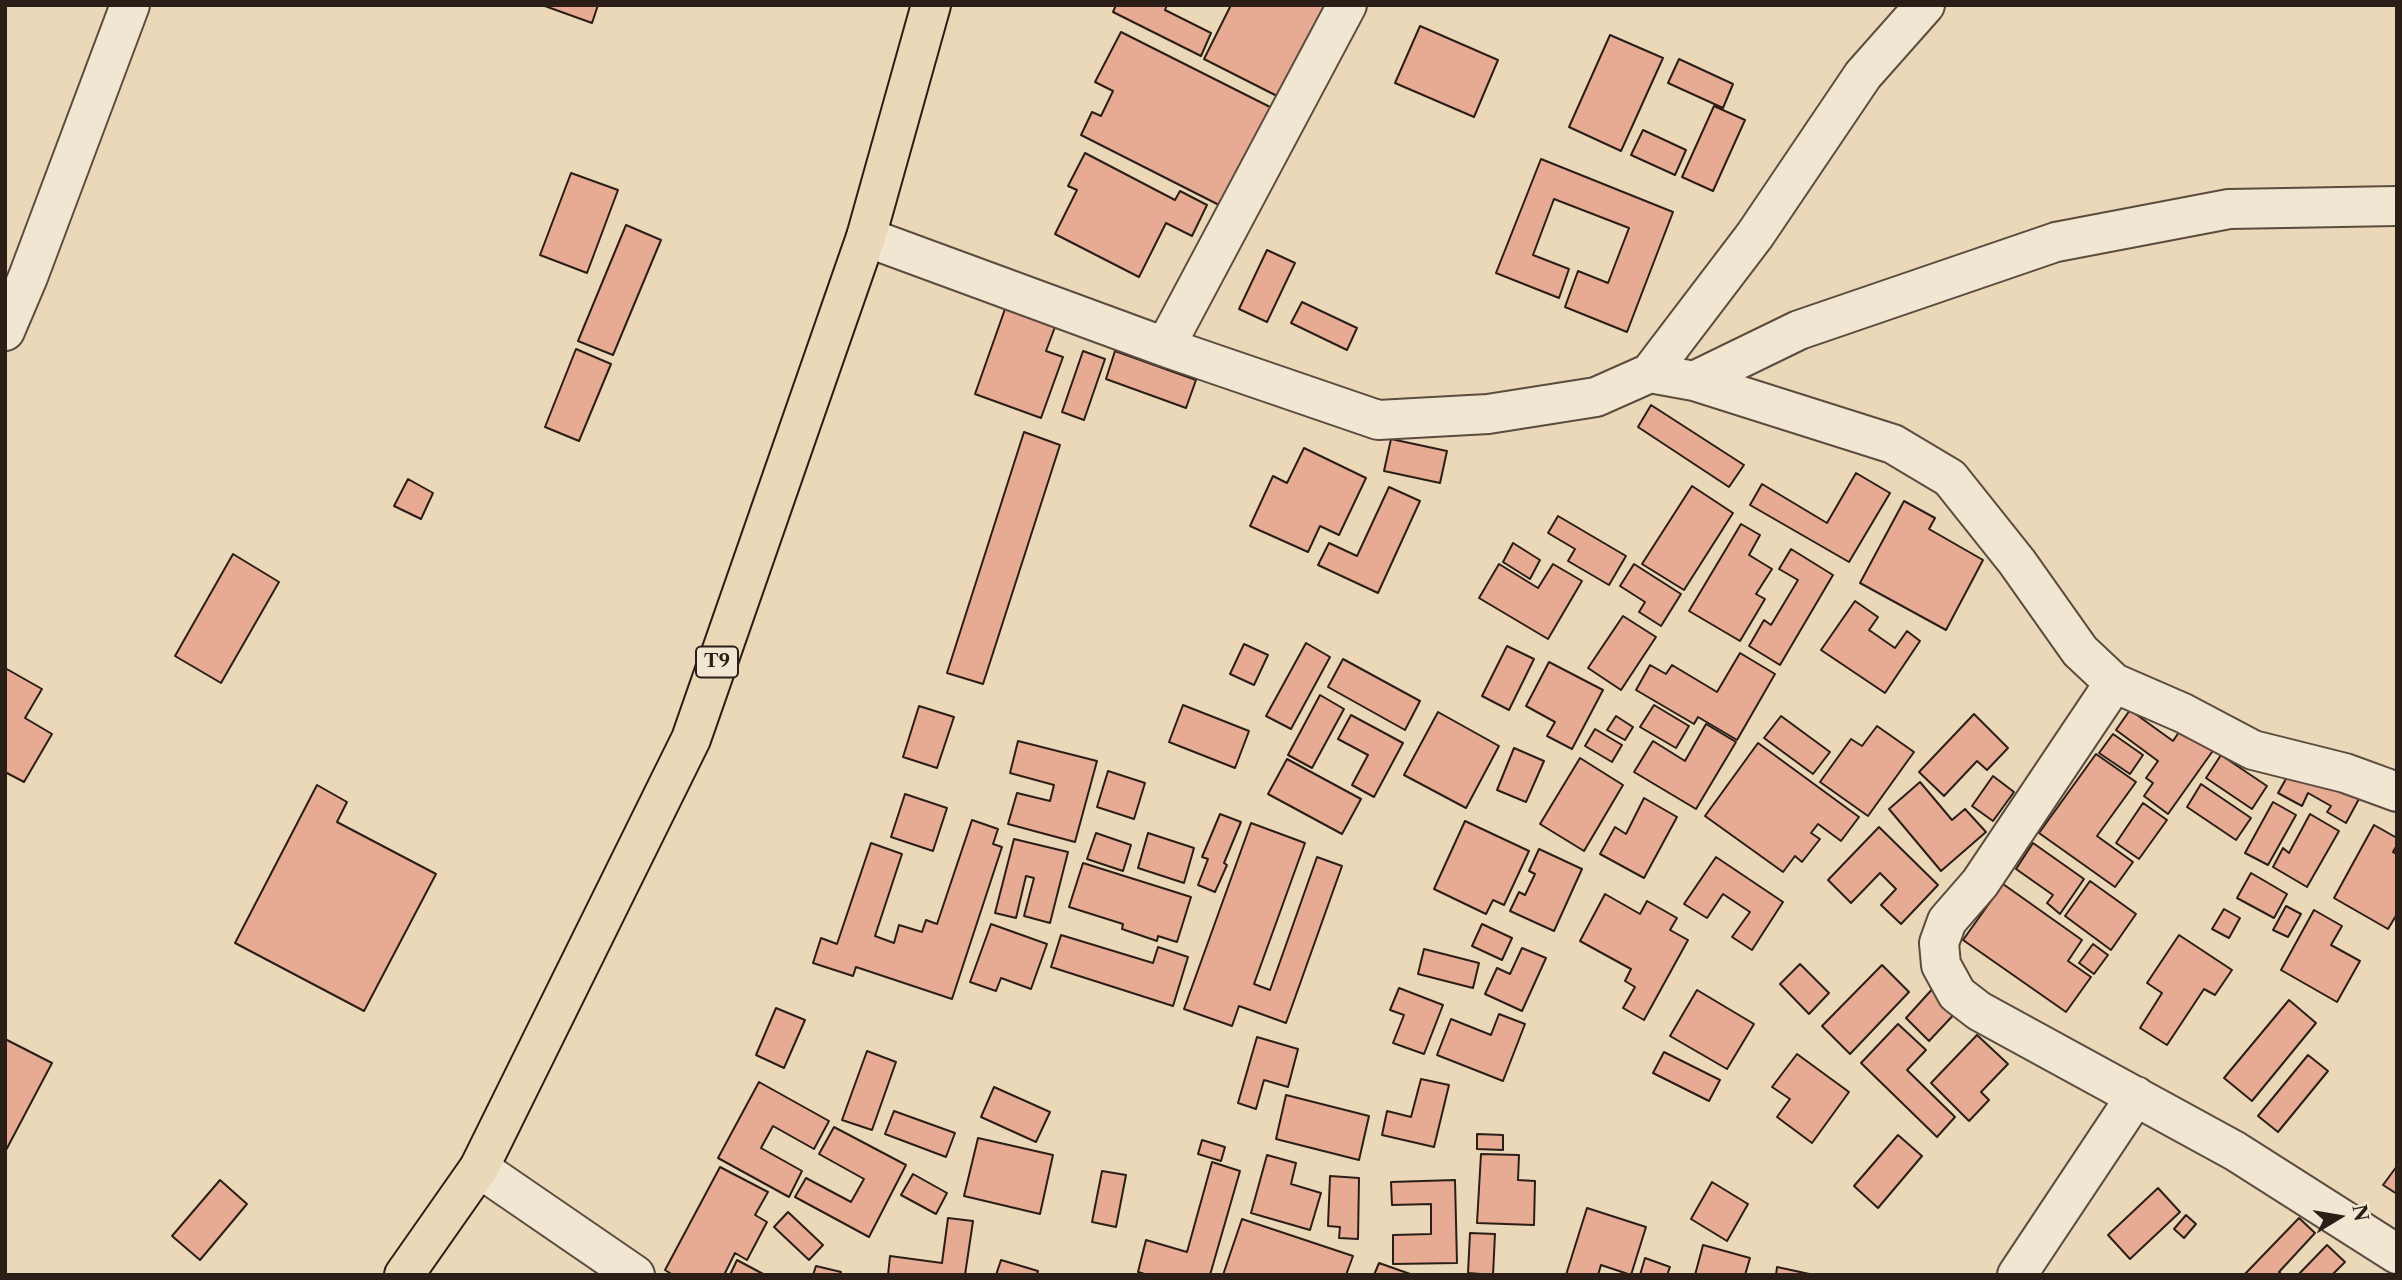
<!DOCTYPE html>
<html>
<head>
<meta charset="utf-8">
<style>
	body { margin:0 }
	#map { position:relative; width:2402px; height:1280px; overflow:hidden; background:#ead8b8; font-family:"Libre Caslon Text",serif }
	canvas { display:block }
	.frame { position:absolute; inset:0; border:7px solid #2b1e17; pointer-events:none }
	.north { position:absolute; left:2304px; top:1182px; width:70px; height:70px; -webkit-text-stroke:5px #f1e6d1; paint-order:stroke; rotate:79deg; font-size:19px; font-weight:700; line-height:28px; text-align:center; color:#2b1e17 }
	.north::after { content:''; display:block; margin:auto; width:24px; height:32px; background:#2b1e17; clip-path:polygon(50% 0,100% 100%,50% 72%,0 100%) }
</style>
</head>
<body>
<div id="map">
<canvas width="2402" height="1280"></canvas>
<div class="frame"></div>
<div class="north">N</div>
</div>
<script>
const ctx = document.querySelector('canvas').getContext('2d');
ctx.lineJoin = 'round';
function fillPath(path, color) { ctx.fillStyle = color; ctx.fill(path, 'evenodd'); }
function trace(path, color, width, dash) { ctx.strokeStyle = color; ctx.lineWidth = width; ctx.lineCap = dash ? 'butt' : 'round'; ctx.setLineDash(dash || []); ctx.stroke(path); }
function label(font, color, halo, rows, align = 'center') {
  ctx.font = font + ' "Libre Caslon Text",serif'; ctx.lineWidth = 6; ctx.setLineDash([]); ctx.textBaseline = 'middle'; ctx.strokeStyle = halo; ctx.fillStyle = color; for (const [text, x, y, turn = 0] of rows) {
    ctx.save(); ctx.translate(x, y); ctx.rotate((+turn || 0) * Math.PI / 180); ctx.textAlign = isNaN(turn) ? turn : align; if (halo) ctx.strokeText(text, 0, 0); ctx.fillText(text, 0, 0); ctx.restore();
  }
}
const building = new Path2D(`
	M542,5H598L592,23Z
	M1116,5H1167L1165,10L1211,33L1201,56L1113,12Z
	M1231,5H1332L1285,100L1204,59Z
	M1420,26L1498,60L1474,117L1395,83Z
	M1121,32L1276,110L1227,209L1081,135L1092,112L1101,116L1113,91L1095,82Z
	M1610,35L1663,58L1621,151L1569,127Z
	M1679,59L1733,84L1723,108L1668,83Z
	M1714,106L1745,120L1713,191L1682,177Z
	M1643,130L1686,150L1675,175L1631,155Z
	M1085,153L1175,200L1180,191L1207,205L1192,236L1166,223L1139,277L1055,234L1077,190L1068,186Z
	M1541,159L1673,212L1627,332L1565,307L1578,271L1608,283L1629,228L1554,199L1533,255L1569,269L1559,298L1496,273Z
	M571,173L618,190L587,273L540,255Z
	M626,225L661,240L613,355L578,341Z
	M1267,250L1295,263L1267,322L1239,309Z
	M1302,302L1357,328L1347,350L1291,323Z
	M1005,309L1055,327L1046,351L1063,357L1041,418L975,394Z
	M576,349L611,364L579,441L545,427Z
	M1083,351L1105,359L1084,420L1062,412Z
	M1115,351L1196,380L1186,408L1106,379Z
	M1651,405L1744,465L1729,487L1638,427Z
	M1024,432L1060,445L983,684L947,673Z
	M1391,439L1447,451L1440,483L1384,471Z
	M1304,448L1366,478L1339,535L1320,526L1308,552L1250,526L1273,476L1287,483Z
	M1856,473L1890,493L1849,562L1750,505L1762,484L1827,523Z
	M408,479L433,493L421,519L394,506Z
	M1692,486L1733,513L1684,590L1642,564Z
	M1389,487L1420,501L1378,593L1318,565L1329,543L1357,556Z
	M1904,501L1935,518L1929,529L1983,560L1946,630L1860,583Z
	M1558,516L1626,556L1609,585L1568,561L1575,549L1548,533Z
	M1741,524L1760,535L1749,555L1772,569L1756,594L1765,599L1740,641L1689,611Z
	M1513,543L1540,560L1530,579L1503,562Z
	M1791,549L1833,575L1780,665L1749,646L1764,620L1771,625L1798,580L1779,569Z
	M233,554L279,582L221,683L175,656Z
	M1499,564L1538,588L1553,564L1582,581L1548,639L1479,598Z
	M1634,564L1681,594L1661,626L1639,612L1645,602L1620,586Z
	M1855,601L1878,617L1869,630L1895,648L1907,631L1920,641L1885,693L1821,650Z
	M1623,616L1656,637L1621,690L1588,668Z
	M1306,643L1330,657L1291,729L1266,716Z
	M1244,644L1268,655L1254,685L1230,674Z
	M1507,646L1534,659L1509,710L1482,696Z
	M1740,653L1775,674L1737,740L1698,717L1694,724L1636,690L1650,665L1666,674L1672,665L1717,692Z
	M1343,659L1420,701L1405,730L1328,687Z
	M1549,662L1603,690L1572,749L1547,736L1555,722L1526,706Z
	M5,668L42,689L25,718L52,734L24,782L5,772Z
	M1320,695L1344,709L1312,768L1288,755Z
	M1183,705L1249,731L1235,768L1169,742Z
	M1654,705L1689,726L1676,748L1640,727Z
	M919,706L954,717L937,768L903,757Z
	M2130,710L2173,741L2185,723L2217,745L2168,814L2144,796L2153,783L2146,778L2158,761L2116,730Z
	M1438,712L1499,746L1466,808L1404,775Z
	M1974,714L2008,748L1987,770L1977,761L1944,796L1919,772Z
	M1351,715L1403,743L1374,797L1352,785L1368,755L1338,739Z
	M1616,716L1633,727L1625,740L1607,730Z
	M1781,716L1830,752L1813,774L1764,738Z
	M1706,724L1736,742L1696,809L1634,772L1653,741L1685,761Z
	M1877,726L1914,752L1868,816L1820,782L1851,739L1862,746Z
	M1595,729L1622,745L1612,762L1585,746Z
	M2113,734L2143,755L2130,774L2099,753Z
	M1018,741L1097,761L1075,842L1008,824L1017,793L1050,801L1054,785L1010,773Z
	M1758,743L1859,817L1841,841L1818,824L1811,833L1820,839L1802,862L1795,856L1783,872L1705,816Z
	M1514,748L1544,761L1526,802L1497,790Z
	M2096,754L2136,782L2097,836L2133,862L2115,887L2039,833Z
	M2221,755L2267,786L2252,809L2206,778Z
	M1580,758L1623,785L1584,851L1540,824Z
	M1287,759L1361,799L1342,834L1268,794Z
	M2296,761L2360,797L2346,823L2327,812L2331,806L2308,793L2302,806L2278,793Z
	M1108,771L1145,783L1134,819L1097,807Z
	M1993,776L2014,792L1993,821L1972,806Z
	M1920,782L1952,820L1965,809L1986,832L1941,871L1889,809Z
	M2201,784L2251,818L2236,840L2187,807Z
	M317,785L347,802L337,822L436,874L364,1011L235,943Z
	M905,794L947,808L933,851L891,837Z
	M1644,798L1677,817L1644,878L1600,854L1615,827L1626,834Z
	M2273,802L2296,815L2268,865L2245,853Z
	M2143,803L2167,820L2139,859L2116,843Z
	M1220,814L1241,822L1224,863L1227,865L1215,892L1198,885L1208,859L1202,857Z
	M2310,814L2339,831L2307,887L2273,867L2283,848L2289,853Z
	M972,820L998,829L993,844L1002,847L952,999L856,967L853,976L813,963L821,938L837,944L871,843L902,854L875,936L894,943L899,925L922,932L926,920L937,924Z
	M1465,821L1529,851L1504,905L1493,900L1486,914L1434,889Z
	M1251,823L1305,843L1254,984L1270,990L1317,857L1342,866L1286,1023L1239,1006L1232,1026L1184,1009Z
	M2374,825L2397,838V845L2393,852L2397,854V914L2388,929L2334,898Z
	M1879,827L1938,885L1901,924L1881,905L1896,889L1880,873L1851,903L1828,880Z
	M1096,833L1131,845L1123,871L1087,859Z
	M1148,833L1194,848L1184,883L1138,868Z
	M1014,839L1068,852L1050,923L1024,916L1034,878L1026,876L1016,918L995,913Z
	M2033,843L2084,879L2060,914L2047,903L2053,895L2016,869Z
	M1539,849L1582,869L1554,931L1510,911L1519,892L1525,895L1535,874L1529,871Z
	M1716,857L1783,902L1752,950L1732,937L1750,912L1723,894L1707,918L1684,904Z
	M1083,863L1191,897L1177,942L1158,936L1157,941L1122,929L1123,924L1069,907Z
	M2251,873L2287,894L2274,918L2237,898Z
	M2090,881L2136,914L2111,950L2065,916Z
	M2003,884L2082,940L2068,961L2091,977L2066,1012L1963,940Z
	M1605,894L1640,914L1647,901L1677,918L1670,930L1688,940L1644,1020L1623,1008L1635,987L1625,981L1631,969L1580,941Z
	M2286,906L2301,914L2288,937L2273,930Z
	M2224,909L2240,918L2229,938L2212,929Z
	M2314,910L2342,926L2331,945L2360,961L2337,1002L2281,970Z
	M991,924L1047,944L1031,989L1001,978L996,991L970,982Z
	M1482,924L1512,938L1502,960L1472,946Z
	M1061,935L1153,963L1158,947L1188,957L1173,1006L1051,967Z
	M2179,935L2232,970L2215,995L2204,989L2167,1045L2140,1028L2162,993L2147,983Z
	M2093,944L2108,955L2094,974L2079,963Z
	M1522,948L1546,958L1522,1011L1485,994L1497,968L1510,974Z
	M1424,949L1479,963L1473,988L1418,974Z
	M1800,964L1829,993L1809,1014L1780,984Z
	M1882,965L1909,992L1850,1054L1822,1026Z
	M1936,985L1960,1008L1929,1041L1906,1018Z
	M1399,988L1443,1005L1424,1054L1393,1043L1404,1015L1390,1010Z
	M1697,990L1754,1024L1727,1069L1670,1036Z
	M2289,1000L2316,1023L2252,1101L2224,1078Z
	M776,1008L805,1020L784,1068L756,1055Z
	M1499,1014L1525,1024L1503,1081L1437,1055L1451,1019L1491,1035Z
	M1898,1024L1926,1050L1907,1070L1955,1117L1937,1137L1861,1063Z
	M1977,1035L2008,1064L1981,1092L1989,1100L1969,1121L1931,1083Z
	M1257,1037L1298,1049L1288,1087L1264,1080L1256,1109L1238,1103Z
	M5,1039L52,1063L5,1152Z
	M867,1051L896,1062L872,1130L842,1120Z
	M1664,1052L1720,1080L1709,1101L1653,1073Z
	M1797,1054L1849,1092L1812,1143L1777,1117L1790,1099L1772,1087Z
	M2308,1055L2328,1071L2278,1132L2258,1116Z
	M1421,1079L1449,1085L1434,1147L1382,1135L1387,1111L1411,1117Z
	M759,1082L829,1121L814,1149L773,1126L761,1148L802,1171L789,1197L718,1158Z
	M994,1087L1050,1112L1036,1142L981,1117Z
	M1286,1095L1369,1116L1359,1160L1276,1139Z
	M894,1111L955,1133L946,1157L885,1134Z
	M834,1127L906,1165L869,1237L795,1197L806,1178L851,1202L864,1179L819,1154Z
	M1477,1134L1503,1135V1150L1477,1149Z
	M1898,1135L1922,1156L1878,1208L1854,1186Z
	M978,1138L1053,1155L1040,1214L964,1196Z
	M1202,1140L1225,1147L1221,1161L1198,1154Z
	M1481,1154L1519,1155L1518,1180L1535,1181L1534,1225L1477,1223Z
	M1267,1155L1296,1163L1291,1184L1321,1193L1310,1230L1251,1213Z
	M1212,1162L1240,1171L1210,1275H1148L1138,1272L1146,1240L1187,1252Z
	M2397,1166V1194L2383,1185Z
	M720,1167L768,1192L755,1215L767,1222L747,1260L735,1253L724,1275H673L665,1270Z
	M1102,1171L1126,1175L1116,1227L1092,1222Z
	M913,1174L947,1193L936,1214L901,1195Z
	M1330,1176L1359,1178L1358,1239L1339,1238L1340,1227L1328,1226Z
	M220,1180L247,1204L200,1260L172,1236Z
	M1455,1180L1457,1263L1393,1264V1235L1431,1234V1204L1392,1205L1391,1182Z
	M1712,1182L1748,1204L1727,1241L1691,1219Z
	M2158,1188L2180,1212L2130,1259L2108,1235Z
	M1587,1208L1646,1227L1631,1275L1601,1265L1598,1275H1566Z
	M788,1212L823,1245L809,1260L774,1227Z
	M2186,1215L2196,1224L2184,1238L2174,1229Z
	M948,1218L973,1221L965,1275H888L890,1256L942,1263Z
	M2299,1218L2315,1233L2279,1272L2282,1275H2244Z
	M1242,1219L1353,1256L1346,1275H1223Z
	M1470,1233L1495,1234L1493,1275L1468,1273Z
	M1703,1245L1750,1258L1745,1275H1695Z
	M2327,1245L2345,1262L2332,1275H2298Z
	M1645,1258L1670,1267L1667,1275H1640Z
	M737,1260L765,1275H730Z
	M1001,1260L1038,1271L1037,1275H996Z
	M1379,1263L1413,1275H1374Z
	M816,1266L841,1272L840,1275H813Z
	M1777,1267L1814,1275H1776Z`);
const minor = new Path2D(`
	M866,237L1165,347L1378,420L1488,414L1596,397L1650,373L1755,235L1863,75L1925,5
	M5,331L28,277L130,5
	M1165,347L1347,5
	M1650,373L1694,381L1893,444L1950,478L2017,562L2080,651L2114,683L2183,713L2253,750L2345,773L2397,792
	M1694,381L1799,330L2056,242L2229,209L2397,206
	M2114,683L1980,883L1947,921L1939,943L1941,965L1957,994L1979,1011L2235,1151L2397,1254
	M479,1168L635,1275
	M2017,1275L2136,1096`);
const highway = new Path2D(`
	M404,1275L479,1168L691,739L866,237L931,5`);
const shields = [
	[717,662,42]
];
const shieldNames = [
	["T9",717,662]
];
fillPath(building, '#e6ab92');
trace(building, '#2b1e17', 2);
trace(minor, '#5b4c3f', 42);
trace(highway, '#2b1e17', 42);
trace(minor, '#f1e6d1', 38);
trace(highway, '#ead8b8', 38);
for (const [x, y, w] of shields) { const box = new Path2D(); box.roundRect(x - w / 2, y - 15.5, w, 31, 5); ctx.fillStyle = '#f1e6d1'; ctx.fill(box); trace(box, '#2b1e17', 2); }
label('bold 19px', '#2b1e17', null, shieldNames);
</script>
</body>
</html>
